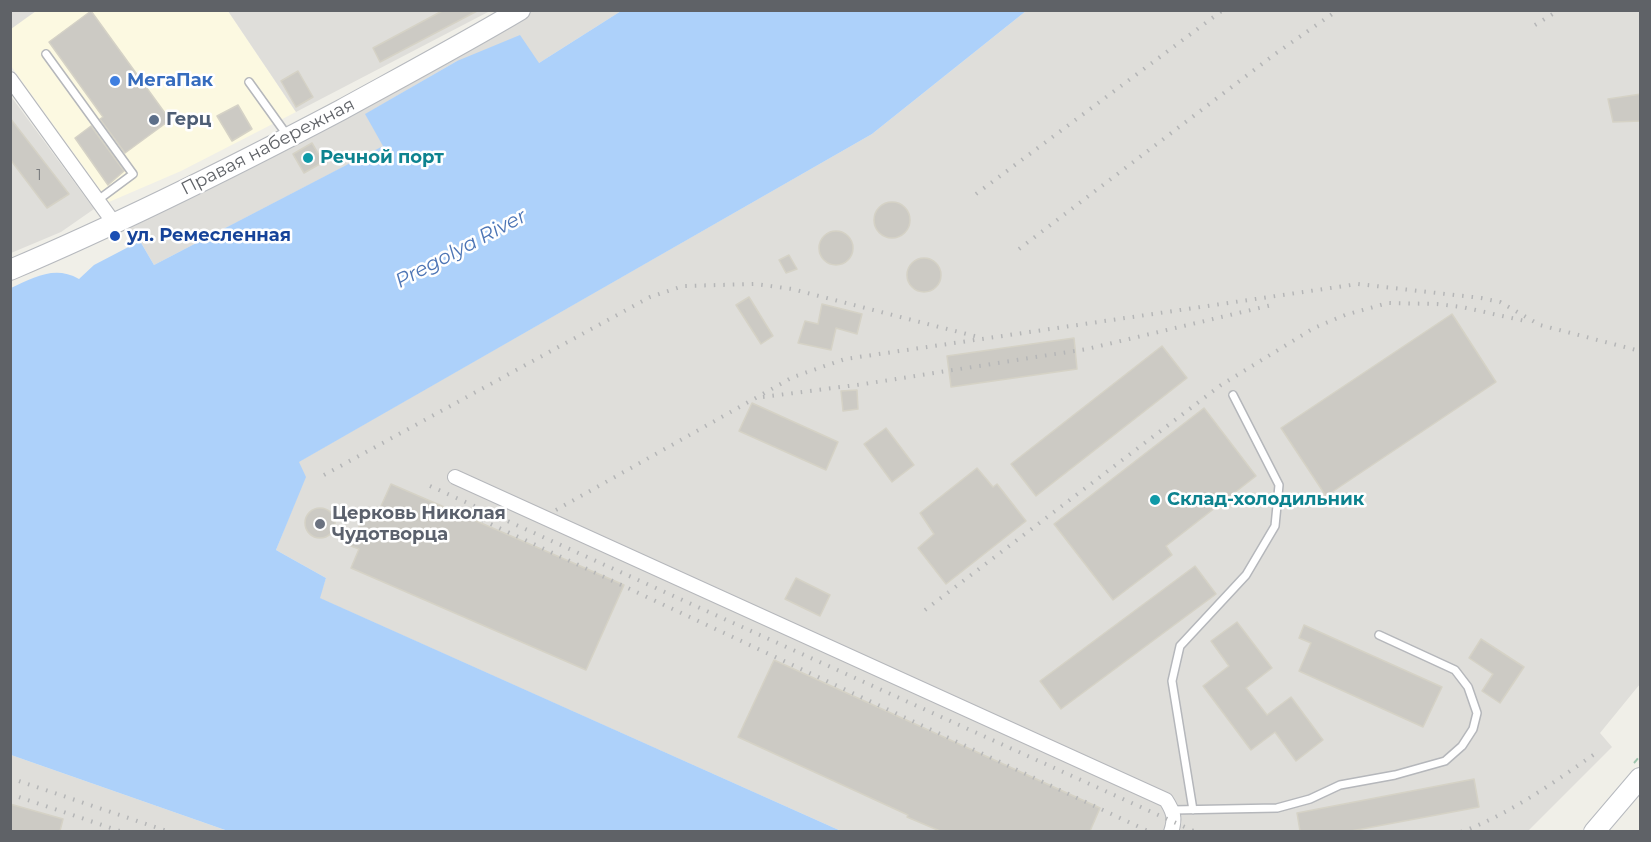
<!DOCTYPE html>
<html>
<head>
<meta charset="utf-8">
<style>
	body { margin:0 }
	#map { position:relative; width:1651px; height:842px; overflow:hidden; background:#f0efe8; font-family:Montserrat,sans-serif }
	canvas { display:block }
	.frame { position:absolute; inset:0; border:12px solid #5f6267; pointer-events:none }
</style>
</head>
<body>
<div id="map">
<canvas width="1651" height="842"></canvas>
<div class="frame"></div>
</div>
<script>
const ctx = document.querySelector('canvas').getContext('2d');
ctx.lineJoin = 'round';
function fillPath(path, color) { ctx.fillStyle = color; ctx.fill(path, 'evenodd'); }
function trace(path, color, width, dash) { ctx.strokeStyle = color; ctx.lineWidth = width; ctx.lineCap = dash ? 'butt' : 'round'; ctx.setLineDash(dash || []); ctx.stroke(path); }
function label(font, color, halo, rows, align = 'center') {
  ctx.font = font + ' Montserrat,sans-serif'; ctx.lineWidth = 5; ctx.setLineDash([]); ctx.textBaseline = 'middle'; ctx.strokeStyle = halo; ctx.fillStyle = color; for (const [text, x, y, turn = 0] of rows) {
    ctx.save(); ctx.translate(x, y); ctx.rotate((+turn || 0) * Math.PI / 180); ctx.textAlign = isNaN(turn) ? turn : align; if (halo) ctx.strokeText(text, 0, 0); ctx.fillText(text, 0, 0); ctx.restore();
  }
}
const commercial = new Path2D(`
	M36,11H228L296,112L181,171L109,202L11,66L10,29Z`);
const industrial = new Path2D(`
	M11,10H36V11L11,29Z
	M228,11H490L296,112Z
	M531,11H621L539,63L457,61L366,114L384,146L154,265L140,241L138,242L130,228L361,106Z
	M1026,11H1640V684L1600,733L1612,747L1528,831H841L319,598L326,578L276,550L305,477L298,462L872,134Z
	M10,95L94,209L61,232L11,253Z
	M11,755L228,831H11Z`);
const water = new Path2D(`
	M621,11H1026L872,134L299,462L306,477L276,550L326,578L320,598L841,831H228L11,755V288C34,278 54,265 79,279L94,265L140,241L154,265L383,146L365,114L457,61L520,35L539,63Z`);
const building = new Path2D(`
	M444,10H479L380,62L373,48Z
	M91,11L170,120L125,153L100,119L103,117L49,42Z
	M298,71L313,97L296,107L281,81Z
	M1641,94V121L1613,122L1608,99Z
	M238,105L252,129L232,141L217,116Z
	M10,118L69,194L47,208L10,159Z
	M91,126L124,171L108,185L75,138Z
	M312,143L323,162L304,173L293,154Z
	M874 220a18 18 0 1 1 36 0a18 18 0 1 1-36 0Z
	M819 248a17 17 0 1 1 34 0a17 17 0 1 1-34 0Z
	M789,255L797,269L786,273L779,260Z
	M907 275a17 17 0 1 1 34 0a17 17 0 1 1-34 0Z
	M749,297L773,336L761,344L736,305Z
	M822,304L862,314L857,334L836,328L831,350L798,343L805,321L818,324Z
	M1452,314L1496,382L1326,496L1281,428Z
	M1074,338L1077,369L951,387L947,356Z
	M1162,346L1187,378L1036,496L1011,464Z
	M857,390L858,409L843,411L841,391Z
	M752,403L838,442L826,470L739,431Z
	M1204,408L1256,476L1166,546L1172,555L1113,600L1054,524Z
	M886,428L914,465L892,482L864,444Z
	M977,468L993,487L997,484L1026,521L946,584L918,548L934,534L920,513Z
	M391,484L624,585L586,670L351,568L359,549L351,546L366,510L377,515Z
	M305 523a15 15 0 1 1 30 0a15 15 0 1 1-30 0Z
	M1195,566L1216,594L1061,709L1040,681Z
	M796,578L830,595L820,616L785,599Z
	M1237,622L1272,668L1246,688L1267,715L1291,697L1323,740L1296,761L1275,732L1251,750L1203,686L1229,666L1211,641Z
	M1304,625L1442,687L1423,727L1299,671L1311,643L1299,638Z
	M1481,639L1524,667L1500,703L1482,691L1493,674L1469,658Z
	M774,660L1100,808L1090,831H940L907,817L908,815L738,737Z
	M1474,779L1479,807L1351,831H1300L1297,813Z
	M10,804L63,819L60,831H10Z`);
const path = new Path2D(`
	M1634,763L1640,756`);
const service = new Path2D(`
	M46,54L133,174L98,200
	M249,82L287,135
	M1173,810L1277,808L1310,799L1340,785L1395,775L1445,761L1462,746L1473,729L1477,713L1468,687L1455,670L1379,635
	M1193,810L1172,681L1180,646L1246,575L1275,526L1279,485L1233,395`);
const minor = new Path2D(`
	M10,79L114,223
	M455,477L1166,800C1173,811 1176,818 1171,832`);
const secondary = new Path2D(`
	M10,270C123,222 233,167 341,110C401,77 461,45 520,10
	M1594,832L1640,778`);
const rail = new Path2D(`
	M1535,25L1559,10
	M976,194L1223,10
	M1019,249L1275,54L1338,10
	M763,397L864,384L1087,349L1276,304
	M324,475L650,297L683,286L755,284L792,289L982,338
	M430,486L1196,832
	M556,510L793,377L845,359L1358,284L1481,298L1500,302L1540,325L1640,351
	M465,512L1150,832
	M925,610L1221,385L1314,328L1345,315L1388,303L1437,304L1462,307L1525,321
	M10,778L170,832
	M10,794L123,832
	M1461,832C1510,814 1553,783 1596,753`);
const markers = [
	[115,81,6,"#3f7fe0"],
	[154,120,6,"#5c6f8a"],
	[308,158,6,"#0f9aa8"],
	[115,236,6,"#1a4fb4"],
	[1155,500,6,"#0f9aa8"],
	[320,524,6,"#6b7280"]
];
const numberNames = [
	["1",39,176]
];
const shopNames = [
	["МегаПак",127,81]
];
const serviceNames = [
	["Герц",166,120]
];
const streetNames = [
	["Правая набережная",268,147,-27]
];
const cultureNames = [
	["Речной порт",320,158],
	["Склад-холодильник",1167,500]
];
const transitNames = [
	["ул. Ремесленная",127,236]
];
const worshipNames = [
	["Церковь Николая",332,514],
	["Чудотворца",332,535]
];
const waterNames = [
	["Pregolya River",461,249,-28]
];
fillPath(commercial, '#fcf9e1');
fillPath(industrial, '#dfdeda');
fillPath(water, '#add1fa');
fillPath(building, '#cccac4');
trace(building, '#d5d2c6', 1.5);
trace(service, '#b5b7bb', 10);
trace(minor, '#b5b7bb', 16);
trace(secondary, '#b6b9be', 22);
trace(path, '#9ec4ad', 2, [6, 3]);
trace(service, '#fff', 7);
trace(minor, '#fff', 14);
trace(secondary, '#fff', 20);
trace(rail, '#b5b6b7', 4, [1.5, 8]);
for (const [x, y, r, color] of markers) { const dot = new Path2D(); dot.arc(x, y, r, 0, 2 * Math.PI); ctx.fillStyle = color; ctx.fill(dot); trace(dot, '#fff', 2); }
label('15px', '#7a7c7e', null, numberNames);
label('bold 18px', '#366cbe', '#fff', shopNames, 'left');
label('bold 18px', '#4e5e75', '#fff', serviceNames, 'left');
label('18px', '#5f6267', '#fff', streetNames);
label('bold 18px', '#0d838f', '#fff', cultureNames, 'left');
label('bold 18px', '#164399', '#fff', transitNames, 'left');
label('bold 18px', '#5b616d', '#fff', worshipNames, 'left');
label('italic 20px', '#4d75b5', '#fff', waterNames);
</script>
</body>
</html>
